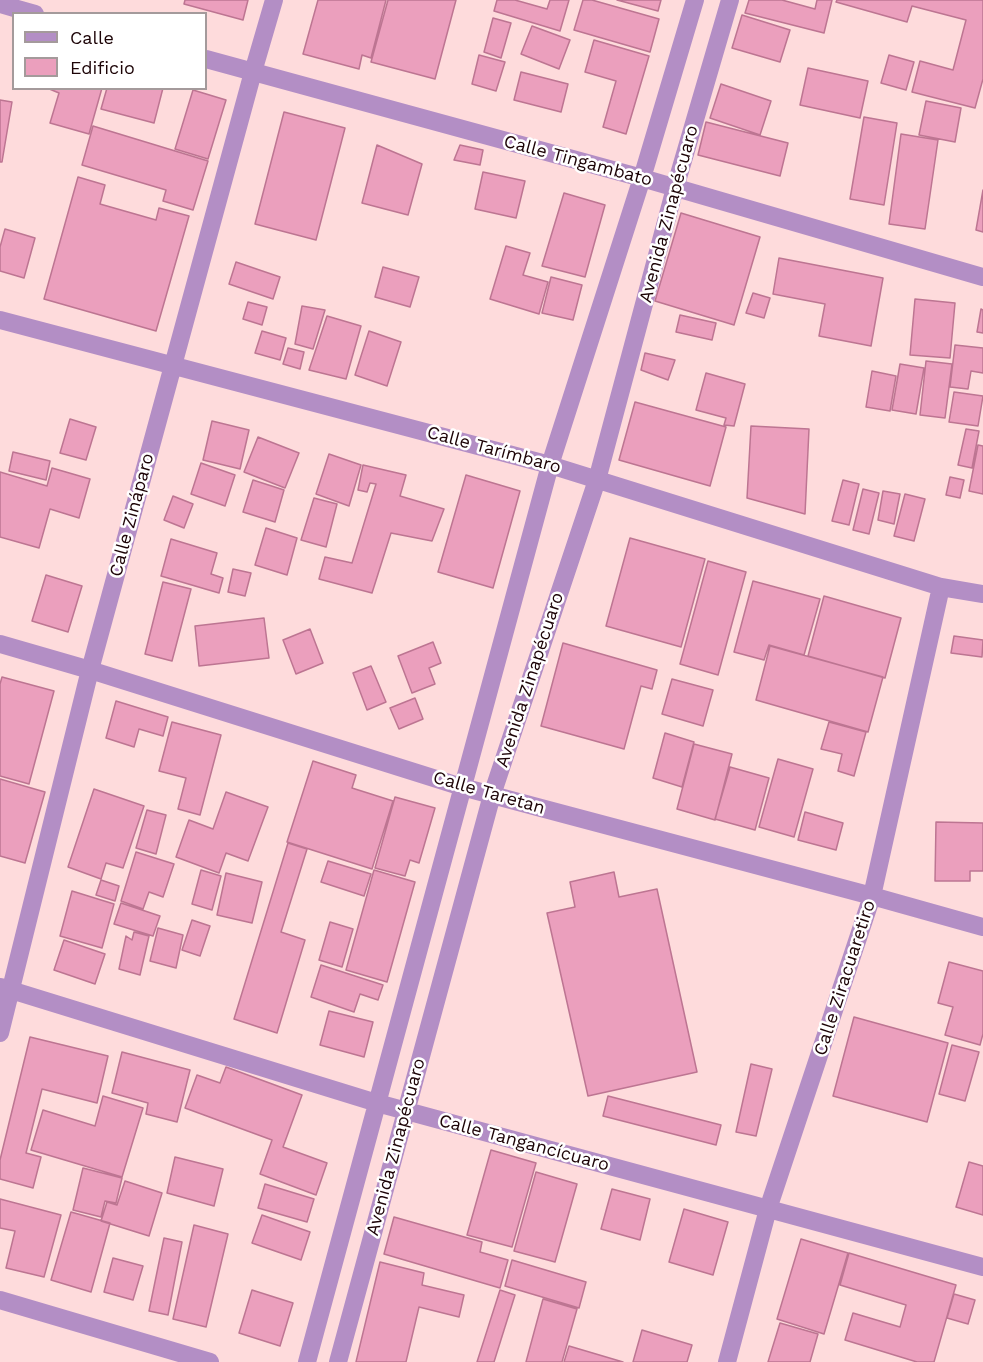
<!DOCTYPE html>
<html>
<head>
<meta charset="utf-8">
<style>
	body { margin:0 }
	#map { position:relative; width:983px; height:1362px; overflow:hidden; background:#fedbdc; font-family:"Work Sans",sans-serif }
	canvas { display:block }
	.legend { position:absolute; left:12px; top:12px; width:195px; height:78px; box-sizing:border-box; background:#fff; border:2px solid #a49a9b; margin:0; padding:8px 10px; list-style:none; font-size:18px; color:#1c0306 }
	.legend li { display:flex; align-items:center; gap:12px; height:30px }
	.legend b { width:30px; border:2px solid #a49a9b }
</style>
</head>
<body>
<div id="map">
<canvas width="983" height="1362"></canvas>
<ul class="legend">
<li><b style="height:8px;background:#b38ec5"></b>Calle</li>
<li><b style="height:16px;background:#eb9fbd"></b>Edificio</li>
</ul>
</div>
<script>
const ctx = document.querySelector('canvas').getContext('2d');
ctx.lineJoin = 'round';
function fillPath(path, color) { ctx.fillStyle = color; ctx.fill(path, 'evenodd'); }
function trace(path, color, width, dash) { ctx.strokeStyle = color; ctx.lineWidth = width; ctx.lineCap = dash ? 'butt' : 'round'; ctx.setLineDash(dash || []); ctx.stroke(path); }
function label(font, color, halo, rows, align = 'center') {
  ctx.font = font + ' "Work Sans",sans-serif'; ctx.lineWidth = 5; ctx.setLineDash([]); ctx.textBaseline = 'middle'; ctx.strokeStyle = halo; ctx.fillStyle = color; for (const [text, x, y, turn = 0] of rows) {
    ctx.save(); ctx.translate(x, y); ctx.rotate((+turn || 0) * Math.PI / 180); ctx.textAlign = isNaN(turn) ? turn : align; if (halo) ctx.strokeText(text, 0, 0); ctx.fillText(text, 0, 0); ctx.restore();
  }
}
const building = new Path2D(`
	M185,0H248L243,20L184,4Z
	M318,0H386L371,58L362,55L359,69L303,54Z
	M388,0H456L435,79L371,62Z
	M497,0H515L547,9L550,0H569L560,31L494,11Z
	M583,0H592L659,19L650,52L574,30Z
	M617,0H661L658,11Z
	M749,0H782L815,9L817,0H832L824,33L745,13Z
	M837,0H983V79L975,108L912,92L920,61L953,70L966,20L912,6L907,22L836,2Z
	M742,15L790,30L780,62L732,48Z
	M493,18L511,23L501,58L484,52Z
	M532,26L570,40L559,69L521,54Z
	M594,40L649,56L626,134L603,127L616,81L585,72Z
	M479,55L505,62L496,91L472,84Z
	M889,55L914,62L906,90L881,83Z
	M808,68L868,81L860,118L800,105Z
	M521,72L568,84L561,112L514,100Z
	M721,84L771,101L760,135L710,118Z
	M47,88H102L89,134L50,123L59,93Z
	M107,88H163L154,123L101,109Z
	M193,90L226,100L208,159L175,149Z
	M0,100L12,102L2,162H0Z
	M926,101L961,108L955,142L919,135Z
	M284,112L345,128L316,240L255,224Z
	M864,117L897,123L884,205L850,199Z
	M706,122L788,143L780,176L698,155Z
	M93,126L208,161L193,210L163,201L166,190L82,165Z
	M901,134L938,140L925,229L889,224Z
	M377,145L422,164L408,215L362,203Z
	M460,145L483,150L480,165L454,160Z
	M483,172L525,181L516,218L475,209Z
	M78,177L105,185L100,204L156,220L159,208L189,216L156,331L44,299Z
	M983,190V232L976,230Z
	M564,193L605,205L585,277L542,266Z
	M681,213L760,237L734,325L655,301Z
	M5,229L35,238L24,278L0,271V247Z
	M506,246L530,253L523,275L548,282L539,314L490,299Z
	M779,258L883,278L871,346L819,336L825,304L773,294Z
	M236,262L280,277L273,299L229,284Z
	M383,267L419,277L410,307L375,297Z
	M551,277L582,285L573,320L542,313Z
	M753,293L770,298L764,318L746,313Z
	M915,299L955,303L950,358L910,355Z
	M248,302L267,307L262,325L243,319Z
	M302,306L325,310L313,349L295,344Z
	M981,309L983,310V333L977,332Z
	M680,315L716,323L712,340L676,332Z
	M327,316L361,326L346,379L309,370Z
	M262,331L286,338L280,360L255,353Z
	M369,331L401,342L387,386L355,375Z
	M955,345L983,348V373L971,371L968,389L950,387Z
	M288,348L304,352L300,369L283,364Z
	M645,353L675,360L668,380L641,370Z
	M926,361L952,364L945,418L920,415Z
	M900,364L924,368L916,414L892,410Z
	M872,371L896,376L890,411L866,407Z
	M706,373L745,384L734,426L724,425L726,418L696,410Z
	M954,392L983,396L978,426L949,422Z
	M635,402L726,427L710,486L619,460Z
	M70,419L96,427L86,460L60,453Z
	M212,421L249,430L240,469L203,460Z
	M751,426L809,429L805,514L747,498Z
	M966,429L979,431L972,468L958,465Z
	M258,437L299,453L285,488L244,472Z
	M978,445L983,446V494L969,491Z
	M13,452L50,461L46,480L9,471Z
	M329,454L361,465L349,506L316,494Z
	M201,463L235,475L225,506L191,494Z
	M363,465L406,475L400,496L444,509L432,541L391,533L372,593L319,579L325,557L352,563L376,484L370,483L367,492L358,490Z
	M52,468L90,479L79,518L50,509L39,548L0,537V472L47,486Z
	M466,475L520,491L493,588L438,572Z
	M950,477L964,480L960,498L946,495Z
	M253,480L284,490L275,522L243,512Z
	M843,480L859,484L849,525L832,521Z
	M863,489L879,493L869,534L853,530Z
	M883,491L900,494L894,524L878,520Z
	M905,494L925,499L914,541L894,536Z
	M173,496L193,504L184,528L164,520Z
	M314,498L337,504L326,547L301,540Z
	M266,528L297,538L287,575L255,565Z
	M630,538L705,559L681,647L606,626Z
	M171,539L217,553L211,574L223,578L219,593L161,576Z
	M708,561L746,572L718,675L680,664Z
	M233,569L251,573L245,596L228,592Z
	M46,575L82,586L68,632L32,621Z
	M753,581L820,599L804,655L769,645L764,660L734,652Z
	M163,582L191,589L172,661L145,654Z
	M824,596L901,618L885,678L808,656Z
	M264,618L269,658L199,666L195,626Z
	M310,629L323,663L296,674L283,640Z
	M954,636L983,640L982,657L951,653Z
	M433,642L441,663L429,668L435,684L412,693L398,656Z
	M563,643L657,670L652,689L641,686L624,749L541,726Z
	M770,646L883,677L868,732L756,700Z
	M371,666L386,702L367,710L353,673Z
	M2,677L54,691L29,784L0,776V684Z
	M672,679L713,690L703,726L662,714Z
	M415,698L423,719L399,729L390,708Z
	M116,701L168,717L163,736L139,729L134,747L106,738Z
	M172,722L221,735L200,815L178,809L186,778L159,771Z
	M829,722L866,732L854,776L838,771L842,754L821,749Z
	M665,733L694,742L682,787L653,778Z
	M694,744L732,754L715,820L677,809Z
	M778,759L813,769L794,837L759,827Z
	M313,761L356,775L352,788L393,801L372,869L287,842Z
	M730,767L769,778L755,830L715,819Z
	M0,779L45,792L25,863L0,856Z
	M94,789L144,806L123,868L106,863L101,879L68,867Z
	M226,792L268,807L248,861L226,853L219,873L176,857L189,820L213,829Z
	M395,797L435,808L419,863L410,860L405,876L375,868Z
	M147,810L166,815L156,854L136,848Z
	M805,812L843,823L836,850L798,840Z
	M936,822L983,823V871H970V881H935Z
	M288,843L307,849L281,932L305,940L277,1033L234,1019Z
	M136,852L174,864L163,897L149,892L143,909L121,901Z
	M328,861L371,874L364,896L321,882Z
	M201,870L221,876L212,910L192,904Z
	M374,870L415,882L387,982L346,970Z
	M614,872L619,897L657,889L697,1072L588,1096L547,913L575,907L570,882Z
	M226,873L262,882L252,923L217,915Z
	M101,880L119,886L115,901L96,895Z
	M72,891L114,904L102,948L60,936Z
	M121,903L160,916L153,936L114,924Z
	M192,920L210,926L200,956L182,950Z
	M330,922L353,929L342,967L319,960Z
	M158,928L183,935L176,968L150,961Z
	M134,932L149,936L140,975L119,969L126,936L132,940Z
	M64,940L105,954L95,984L54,970Z
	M949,962L983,971V1034L980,1045L945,1035L953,1007L938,1003Z
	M321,965L383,985L378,1000L360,994L354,1012L311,997Z
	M329,1011L373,1022L364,1057L320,1045Z
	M854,1017L948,1043L927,1122L833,1096Z
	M30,1037L108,1056L97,1103L42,1089L26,1153L41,1157L33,1188L0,1179V1160Z
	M952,1045L979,1052L965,1101L939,1094Z
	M122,1052L190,1070L177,1122L146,1114L148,1103L112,1093Z
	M751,1064L772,1069L756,1136L736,1132Z
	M226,1067L302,1095L283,1147L327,1163L316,1195L260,1174L272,1140L185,1108L197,1075L220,1083Z
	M103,1096L143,1108L122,1177L31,1150L43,1110L95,1126Z
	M608,1096L721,1125L716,1145L603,1116Z
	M491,1150L536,1163L512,1247L467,1235Z
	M175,1157L223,1169L214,1206L167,1193Z
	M969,1162L983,1166V1215L956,1207Z
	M83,1168L122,1178L116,1203L105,1201L101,1217L73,1210Z
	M536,1172L577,1184L555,1262L514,1251Z
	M125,1181L162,1193L149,1236L101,1221L107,1202L117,1205Z
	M265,1184L314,1199L307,1222L258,1208Z
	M612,1189L650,1199L640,1240L601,1229Z
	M0,1199L61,1215L44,1277L6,1268L15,1231L0,1228Z
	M684,1209L728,1222L713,1275L669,1262Z
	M71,1212L110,1223L91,1292L51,1280Z
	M262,1215L310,1232L301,1260L252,1243Z
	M394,1217L482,1242L480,1252L508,1260L500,1288L384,1254Z
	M194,1225L228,1234L206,1327L173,1319Z
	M164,1238L182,1242L168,1315L149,1311Z
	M801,1239L848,1253L824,1334L777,1319Z
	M849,1253L956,1285L934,1362H917L845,1340L853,1313L900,1327L906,1305L840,1285Z
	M113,1258L143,1266L133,1300L104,1292Z
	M512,1260L586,1282L579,1308L505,1286Z
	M380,1262L424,1273L422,1285L464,1295L459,1317L419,1307L406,1362H356Z
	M252,1290L293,1303L280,1346L239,1333Z
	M500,1290L515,1295L494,1362H477Z
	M954,1294L975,1300L968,1324L947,1318Z
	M543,1299L577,1309L562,1362H526Z
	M780,1323L818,1334L810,1362H768Z
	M642,1330L692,1345L687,1362H633Z
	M569,1346L623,1362H564Z`);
const minor = new Path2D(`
	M0,4L35,14
	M206,59L642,178L983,277
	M0,320L550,465L941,587L983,594
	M0,644L90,670L462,787L872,896L983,927
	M1,987L377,1103L983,1267
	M0,1033L90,670L253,72L274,0
	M0,1300L210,1362
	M307,1362L550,465L642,178L695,0
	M338,1362L492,795L597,480L675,188L730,0
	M727,1362L768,1209L872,896L941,587`);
const streetNames = [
	["Calle Tingambato",578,161,15],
	["Avenida Zinapécuaro",669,214,-75],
	["Calle Tarímbaro",494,450,15],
	["Calle Zináparo",132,515,-75],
	["Avenida Zinapécuaro",530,680,-72],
	["Calle Taretan",489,793,16],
	["Calle Ziracuaretiro",845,978,-72],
	["Calle Tangancícuaro",524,1143,15],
	["Avenida Zinapécuaro",396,1147,-75]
];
fillPath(building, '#eb9fbd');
trace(building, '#bd7592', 1.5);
trace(minor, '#b38ec5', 18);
label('18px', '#1c0306', '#fff', streetNames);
</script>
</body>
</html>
